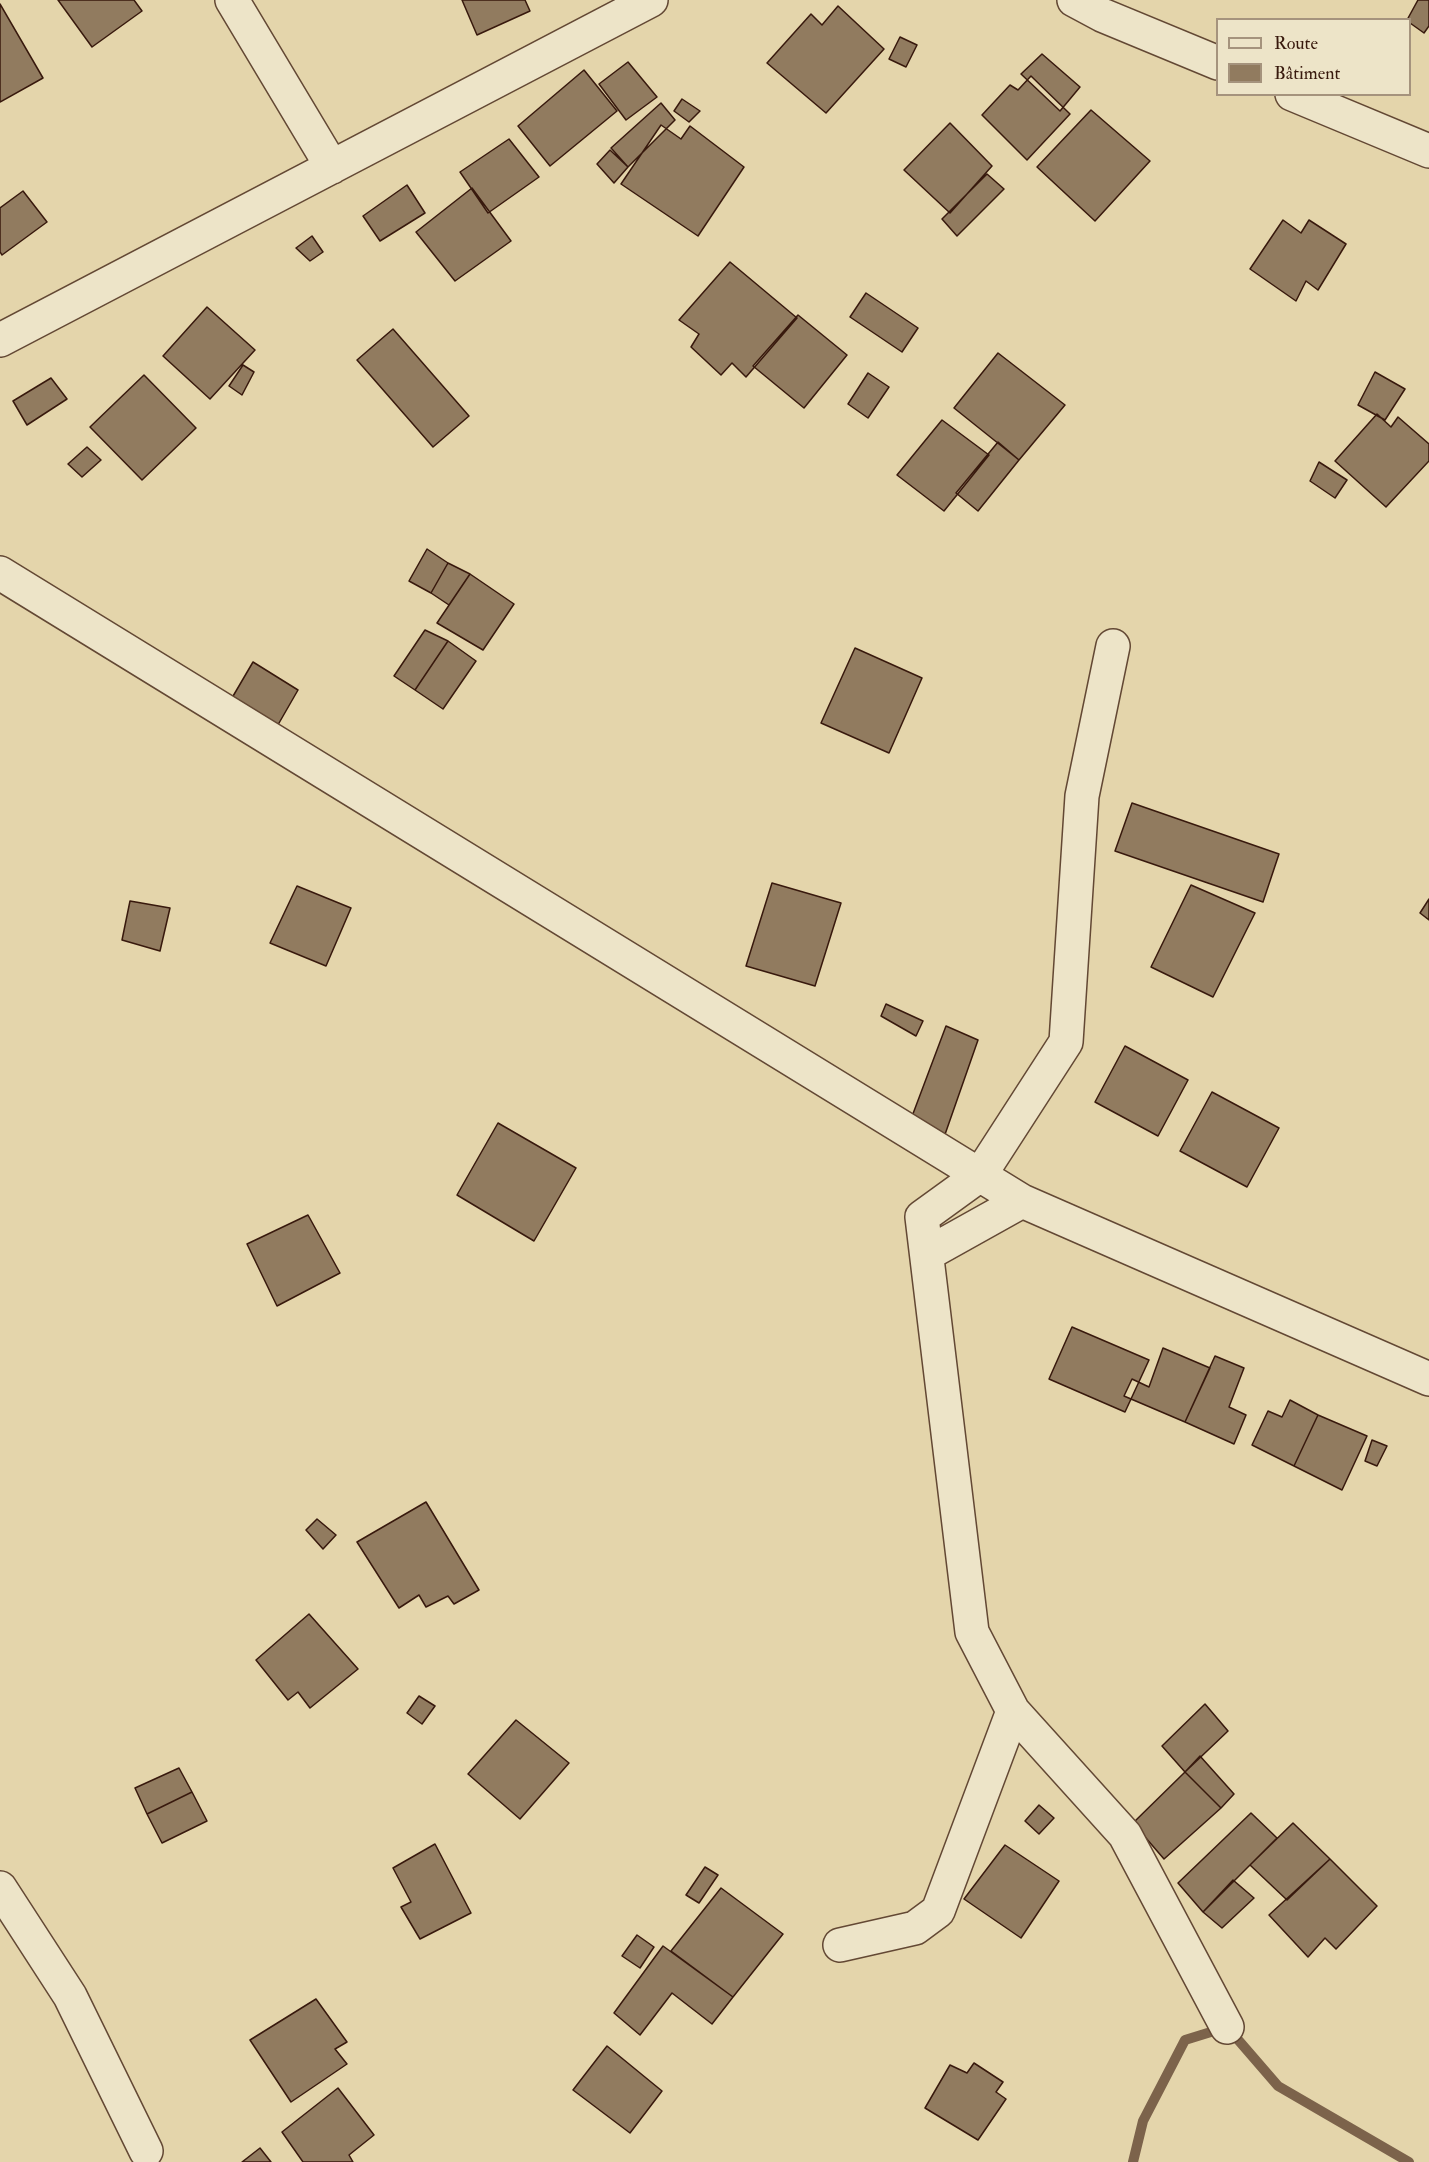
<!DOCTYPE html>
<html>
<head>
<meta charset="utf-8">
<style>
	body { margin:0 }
	#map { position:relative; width:1429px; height:2162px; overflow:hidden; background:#e4d5ab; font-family:"IM FELL Double Pica",serif }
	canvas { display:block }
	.legend { position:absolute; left:1216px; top:18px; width:195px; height:78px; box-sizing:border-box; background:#ede4c8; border:2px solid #a5937d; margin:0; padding:8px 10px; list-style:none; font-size:18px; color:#38190d }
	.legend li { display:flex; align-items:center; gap:12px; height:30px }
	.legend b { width:30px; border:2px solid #a5937d }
</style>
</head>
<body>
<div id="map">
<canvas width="1429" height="2162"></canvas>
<ul class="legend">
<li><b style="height:8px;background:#ede4c8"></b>Route</li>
<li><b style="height:16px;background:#917b5f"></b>Bâtiment</li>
</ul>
</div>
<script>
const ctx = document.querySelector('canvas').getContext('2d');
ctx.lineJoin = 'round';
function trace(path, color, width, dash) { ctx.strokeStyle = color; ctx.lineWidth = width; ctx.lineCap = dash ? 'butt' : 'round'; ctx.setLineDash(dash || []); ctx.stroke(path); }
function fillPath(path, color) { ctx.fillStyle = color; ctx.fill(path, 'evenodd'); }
const stream = new Path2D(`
	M1133,2162L1143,2121L1185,2040L1227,2027L1278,2086L1409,2162`);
const building = new Path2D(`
	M58,0H134L142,11L92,47Z
	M462,0H525L530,11L477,35Z
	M1418,0H1429V26L1424,33L1410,23V20H1407Z
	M0,4L43,78L0,102Z
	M838,6L884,49L826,113L767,63L811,14L822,25Z
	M900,37L917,45L906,67L889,59Z
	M1042,54L1080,87L1060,111L1021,74Z
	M628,62L657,97L626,120L599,84Z
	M584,70L617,111L550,166L518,126Z
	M1031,76L1070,114L1027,160L982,115L1010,85L1018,90Z
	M682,99L700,111L689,122L674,111Z
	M661,103L675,120L628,167L611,148Z
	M1091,110L1150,161L1095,221L1037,167Z
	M950,123L992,166L950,213L904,170Z
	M661,125L681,139L690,126L744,167L698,236L621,184Z
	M509,139L539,177L488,213L460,172Z
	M610,150L628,167L614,183L597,164Z
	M987,174L1004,189L957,236L942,219Z
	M407,185L425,213L380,241L363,216Z
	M472,188L511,241L455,281L416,232Z
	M23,191L47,222L2,255L0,252V208Z
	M1283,220L1301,233L1309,220L1346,244L1318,290L1306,281L1296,301L1250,269Z
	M312,236L323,252L310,261L296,248Z
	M730,262L797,318L746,377L732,363L721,375L691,347L699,334L679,320Z
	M866,293L918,328L902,352L850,317Z
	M207,307L255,350L210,399L163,356Z
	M798,315L847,355L804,408L753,366Z
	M393,329L469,416L433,447L357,360Z
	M998,353L1065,405L1019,460L954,408Z
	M243,365L254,372L242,395L229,386Z
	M1375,372L1405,389L1385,420L1358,405Z
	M868,373L889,387L868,418L848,404Z
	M144,375L196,428L142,480L90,427Z
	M51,378L67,399L27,425L13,401Z
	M1377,414L1391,427L1398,417L1429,444V461L1386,507L1335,461Z
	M942,420L989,455L944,511L897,475Z
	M998,442L1019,460L978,511L956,493Z
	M87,447L101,460L82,477L68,464Z
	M1319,462L1347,480L1335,498L1310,481Z
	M427,549L448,563L431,593L409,581Z
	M448,563L470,574L449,605L431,593Z
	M470,574L514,604L483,650L437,623Z
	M425,630L448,641L415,690L394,676Z
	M448,641L476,661L443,709L415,690Z
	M855,648L922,678L889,753L821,723Z
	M253,662L298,690L275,730L229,703Z
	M1132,803L1279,854L1263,902L1115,851Z
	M772,883L841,903L815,986L746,966Z
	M1191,885L1255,913L1213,997L1151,967Z
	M297,886L351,908L326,966L270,943Z
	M1429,899V920L1420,913Z
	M130,901L170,908L160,951L122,940Z
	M886,1004L923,1021L916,1036L881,1016Z
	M946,1026L978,1040L942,1143L908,1127Z
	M1125,1046L1188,1080L1158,1136L1095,1102Z
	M1212,1092L1279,1128L1247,1187L1180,1151Z
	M498,1123L576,1168L534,1241L457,1195Z
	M308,1215L340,1273L277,1306L247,1244Z
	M1072,1327L1149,1360L1125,1412L1049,1379Z
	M1163,1348L1210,1368L1185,1422L1124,1396L1132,1379L1149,1387Z
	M1215,1356L1244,1368L1229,1407L1246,1415L1234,1444L1185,1422Z
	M1290,1400L1318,1415L1294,1466L1252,1445L1268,1411L1282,1417Z
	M1318,1415L1367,1436L1342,1490L1294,1466Z
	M1372,1440L1387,1446L1377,1466L1365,1461Z
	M426,1502L479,1590L454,1604L448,1596L426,1607L419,1595L399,1608L357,1542Z
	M317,1519L336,1535L323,1549L306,1530Z
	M309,1614L358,1669L310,1708L298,1692L288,1700L256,1660Z
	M419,1696L435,1706L422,1724L407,1713Z
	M1205,1704L1228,1731L1185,1772L1162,1746Z
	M516,1720L569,1763L520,1819L468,1774Z
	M1200,1756L1234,1794L1221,1808L1185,1772Z
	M179,1768L192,1792L147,1814L135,1788Z
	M1185,1772L1221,1808L1164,1859L1133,1823Z
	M192,1792L207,1821L162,1843L147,1814Z
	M1039,1805L1054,1818L1039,1834L1025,1821Z
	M1251,1813L1277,1838L1203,1912L1178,1883Z
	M1293,1823L1330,1859L1287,1900L1250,1865Z
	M435,1844L471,1913L420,1939L401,1907L411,1902L393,1868Z
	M1005,1845L1059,1881L1021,1938L964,1899Z
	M1330,1859L1377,1906L1336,1949L1325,1938L1308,1957L1269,1915Z
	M705,1867L718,1875L699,1903L686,1895Z
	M1233,1880L1254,1898L1222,1928L1203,1912Z
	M721,1888L783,1934L733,1997L671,1951Z
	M637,1935L654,1947L640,1968L622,1956Z
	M663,1946L733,1997L712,2024L672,1993L640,2035L614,2013Z
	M316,1999L347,2042L335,2049L347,2064L291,2102L250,2040Z
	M607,2046L662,2091L630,2133L573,2090Z
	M974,2063L1003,2082L996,2092L1006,2099L978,2140L925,2108L950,2065L967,2073Z
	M338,2088L374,2135L349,2155L353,2162H303L282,2132Z
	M260,2148L271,2162H242Z`);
const minor = new Path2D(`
	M232,0L332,167
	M1074,0L1102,15L1218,63
	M1292,94L1429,151
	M0,340L651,0
	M0,573L1022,1201L1429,1379
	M1113,646L1082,796L1066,1042L980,1175L922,1217L972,1632L1013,1711L1125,1835L1227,2027
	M927,1254L1022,1201
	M0,1888L70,1996L146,2151
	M840,1945L915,1928L938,1911L1013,1711`);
trace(stream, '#7c634b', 10);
fillPath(building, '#917b5f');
trace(building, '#38190d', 1.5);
trace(minor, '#634834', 36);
trace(minor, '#ede4c8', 33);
</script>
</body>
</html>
